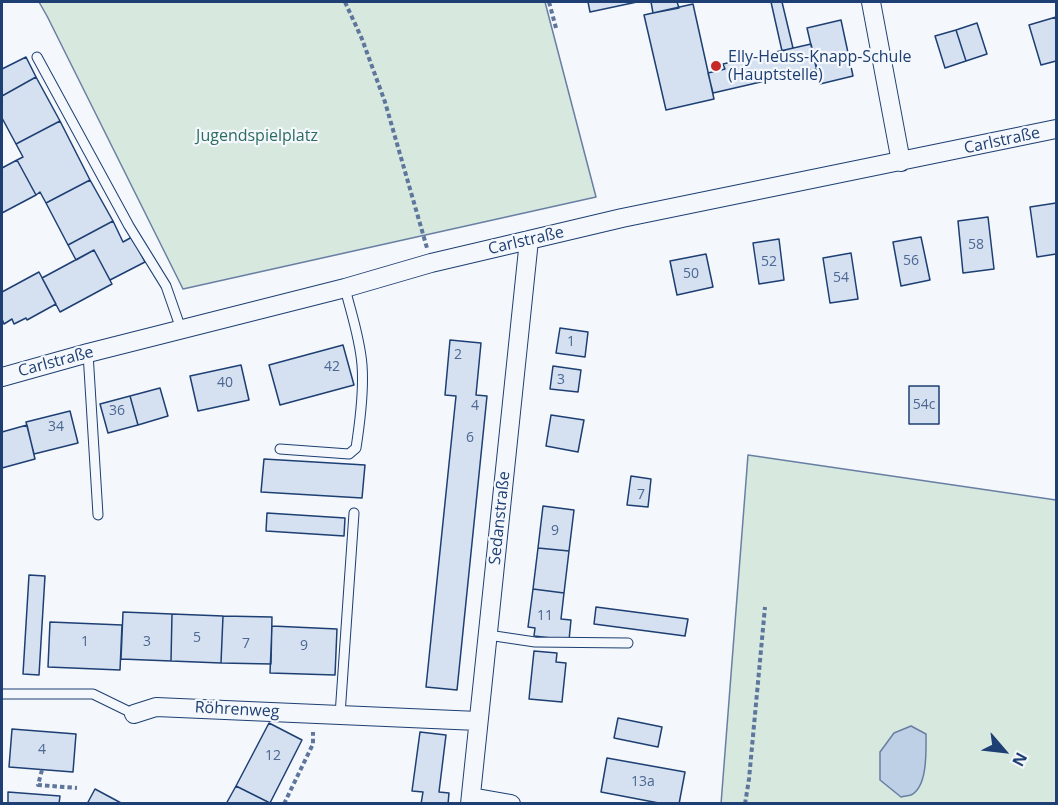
<!DOCTYPE html>
<html>
<head>
<meta charset="utf-8">
<style>
	body { margin:0 }
	#map { position:relative; width:1058px; height:805px; overflow:hidden; background:#f4f7fb; font-family:"Open Sans",sans-serif }
	canvas { display:block }
	.frame { position:absolute; inset:0; border:3px solid #1d3f73; pointer-events:none }
	.north { position:absolute; left:974px; top:721px; width:60px; height:60px; -webkit-text-stroke:4px #f4f7fb; paint-order:stroke; rotate:118deg; font-size:16px; font-weight:700; line-height:24px; text-align:center; color:#1d3f73 }
	.north::after { content:''; display:block; margin:auto; width:21px; height:27px; background:#1d3f73; clip-path:polygon(50% 0,100% 100%,50% 72%,0 100%) }
</style>
</head>
<body>
<div id="map">
<canvas width="1058" height="805"></canvas>
<div class="frame"></div>
<div class="north">N</div>
</div>
<script>
const ctx = document.querySelector('canvas').getContext('2d');
ctx.lineJoin = 'round';
function fillPath(path, color) { ctx.fillStyle = color; ctx.fill(path, 'evenodd'); }
function trace(path, color, width, dash) { ctx.strokeStyle = color; ctx.lineWidth = width; ctx.lineCap = dash ? 'butt' : 'round'; ctx.setLineDash(dash || []); ctx.stroke(path); }
function label(font, color, halo, rows, align = 'center') {
  ctx.font = font + ' "Open Sans",sans-serif'; ctx.lineWidth = 4.5; ctx.setLineDash([]); ctx.textBaseline = 'middle'; ctx.strokeStyle = halo; ctx.fillStyle = color; for (const [text, x, y, turn = 0] of rows) {
    ctx.save(); ctx.translate(x, y); ctx.rotate((+turn || 0) * Math.PI / 180); ctx.textAlign = isNaN(turn) ? turn : align; if (halo) ctx.strokeText(text, 0, 0); ctx.fillText(text, 0, 0); ctx.restore();
  }
}
const green = new Path2D(`
	M39,2H545L596,197L183,289L47,16Z
	M748,455L1056,500V803L721,804Z`);
const water = new Path2D(`
	M911,726L926,734C926,750 928,787 911,795C907,796 904,796 901,797L880,780V752L894,733Z`);
const building = new Path2D(`
	M588,2H637L590,12Z
	M651,2H677L679,8L653,13Z
	M771,2H782L793,48L782,51Z
	M693,4L714,99L666,110L644,15Z
	M1056,17V61L1041,65L1029,25Z
	M841,20L853,76L820,84L807,28Z
	M977,23L987,54L966,61L956,30Z
	M956,30L966,61L945,68L935,36Z
	M811,44L817,69L713,93L708,73L725,69L723,64Z
	M26,57L36,77L2,96V68V69Z
	M36,77L60,121L16,144L2,118V96Z
	M60,121L90,180L46,203L40,192L36,195L17,160L23,157L16,144Z
	M17,160L36,195L2,213V168Z
	M90,180L113,221L68,245L46,203Z
	M1056,203V254L1037,257L1030,207Z
	M988,217L994,269L963,273L958,221Z
	M113,221L123,242L132,237L145,262L110,280L94,250L76,260L68,245Z
	M921,237L930,280L901,286L893,242Z
	M779,239L784,280L759,284L753,243Z
	M94,250L112,284L60,312L42,278Z
	M851,253L858,299L830,303L823,258Z
	M706,254L713,287L677,295L670,261Z
	M39,272L56,304L27,320L26,318L14,324L12,319L4,324L2,319V292Z
	M560,328L588,332L585,357L556,353Z
	M450,340L481,343L476,395L487,396L457,690L426,687L456,396L445,395Z
	M343,345L354,385L280,405L269,365Z
	M241,365L249,400L198,411L190,376Z
	M553,366L581,370L578,392L550,389Z
	M909,386H939V424H909Z
	M160,388L168,416L138,425L130,396Z
	M130,396L138,425L108,433L100,404Z
	M70,411L78,443L34,454L26,422Z
	M551,415L584,420L578,452L546,446Z
	M27,425L35,459L2,468V432Z
	M264,459L365,465L362,498L261,492Z
	M631,476L651,479L648,507L627,505Z
	M543,506L574,510L569,551L538,548Z
	M267,513L345,518L344,536L266,531Z
	M538,548L569,551L564,593L533,589Z
	M29,575L45,576L39,675L23,674Z
	M533,589L564,593L561,619L571,620L569,640L534,636L535,628L528,627Z
	M596,607L688,619L685,636L594,624Z
	M123,612L172,614L171,661L121,659Z
	M172,614L223,616L221,663L171,661Z
	M223,616L272,617L271,664L221,663Z
	M50,622L122,625L120,670L48,667Z
	M272,626L337,629L335,675L270,673Z
	M534,651L557,653L556,662L566,663L562,702L529,699Z
	M618,718L662,727L658,747L614,738Z
	M269,723L302,740L270,803L236,786Z
	M12,729L76,734L73,772L9,767Z
	M420,732L446,735L439,792L449,793L448,804H421L423,792L412,791Z
	M607,758L685,772L679,804H664L601,792Z
	M236,786L270,803L226,804Z
	M95,789L123,804H87Z
	M8,792L60,796L59,804H8Z`);
const path = new Path2D(`
	M345,2L362,39L385,102L427,248
	M549,2L556,28
	M42,770L38,785L77,788
	M284,804L313,744V732
	M745,804L749,779L765,607`);
const lane = new Path2D(`
	M37,57L129,226L166,286L181,329
	M88,353L98,515
	M280,449L349,454L356,448C360,422 364,390 362,365C360,338 351,313 345,288
	M488,635L535,642L628,643
	M2,694H93L134,714
	M340,715L354,513`);
const street = new Path2D(`
	M871,2L901,162
	M2,377L88,353L345,288L431,263L529,240L622,218L1056,129
	M134,714L156,707L478,721
	M471,797L511,804
	M470,804L529,240`);
const markers = [
	[716,66,6,"#c62828"]
];
const numberNames = [
	["58",976,245],
	["56",911,261],
	["52",769,262],
	["50",691,274],
	["54",841,278],
	["1",571,342],
	["2",458,355],
	["42",332,367],
	["3",561,380],
	["40",225,383],
	["54c",924,405],
	["4",475,406],
	["36",117,411],
	["34",56,427],
	["6",470,438],
	["7",641,495],
	["9",555,531],
	["11",545,616],
	["5",197,638],
	["1",85,642],
	["3",147,642],
	["7",246,644],
	["9",304,646],
	["4",42,750],
	["12",273,756],
	["13a",643,782]
];
const poiNames = [
	["Elly-Heuss-Knapp-Schule",728,57],
	["(Hauptstelle)",728,75]
];
const parkNames = [
	["Jugendspielplatz",257,136]
];
const streetNames = [
	["Carlstraße",1002,141,-12],
	["Carlstraße",526,241,-13],
	["Carlstraße",56,362,-15],
	["Sedanstraße",500,518,-84],
	["Röhrenweg",237,710,3]
];
fillPath(green, '#d7e8df');
trace(green, '#687fa3', 1.5);
fillPath(water, '#bed0e5');
trace(water, '#687fa3', 1.5);
fillPath(building, '#d5e0f0');
trace(building, '#1d3f73', 1.5);
trace(lane, '#1d3f73', 11);
trace(street, '#1d3f73', 20);
trace(path, '#5e769c', 4, [4.5, 3]);
trace(lane, '#f4f7fb', 9);
trace(street, '#f4f7fb', 18);
for (const [x, y, r, color] of markers) { const dot = new Path2D(); dot.arc(x, y, r, 0, 2 * Math.PI); ctx.fillStyle = color; ctx.fill(dot); trace(dot, '#f4f7fb', 2); }
label('14px', '#4b6792', null, numberNames);
label('16px', '#1d3f73', '#f4f7fb', poiNames, 'left');
label('16px', '#2c6c60', '#f4f7fb', parkNames);
label('16px', '#1d3f73', '#f4f7fb', streetNames);
</script>
</body>
</html>
